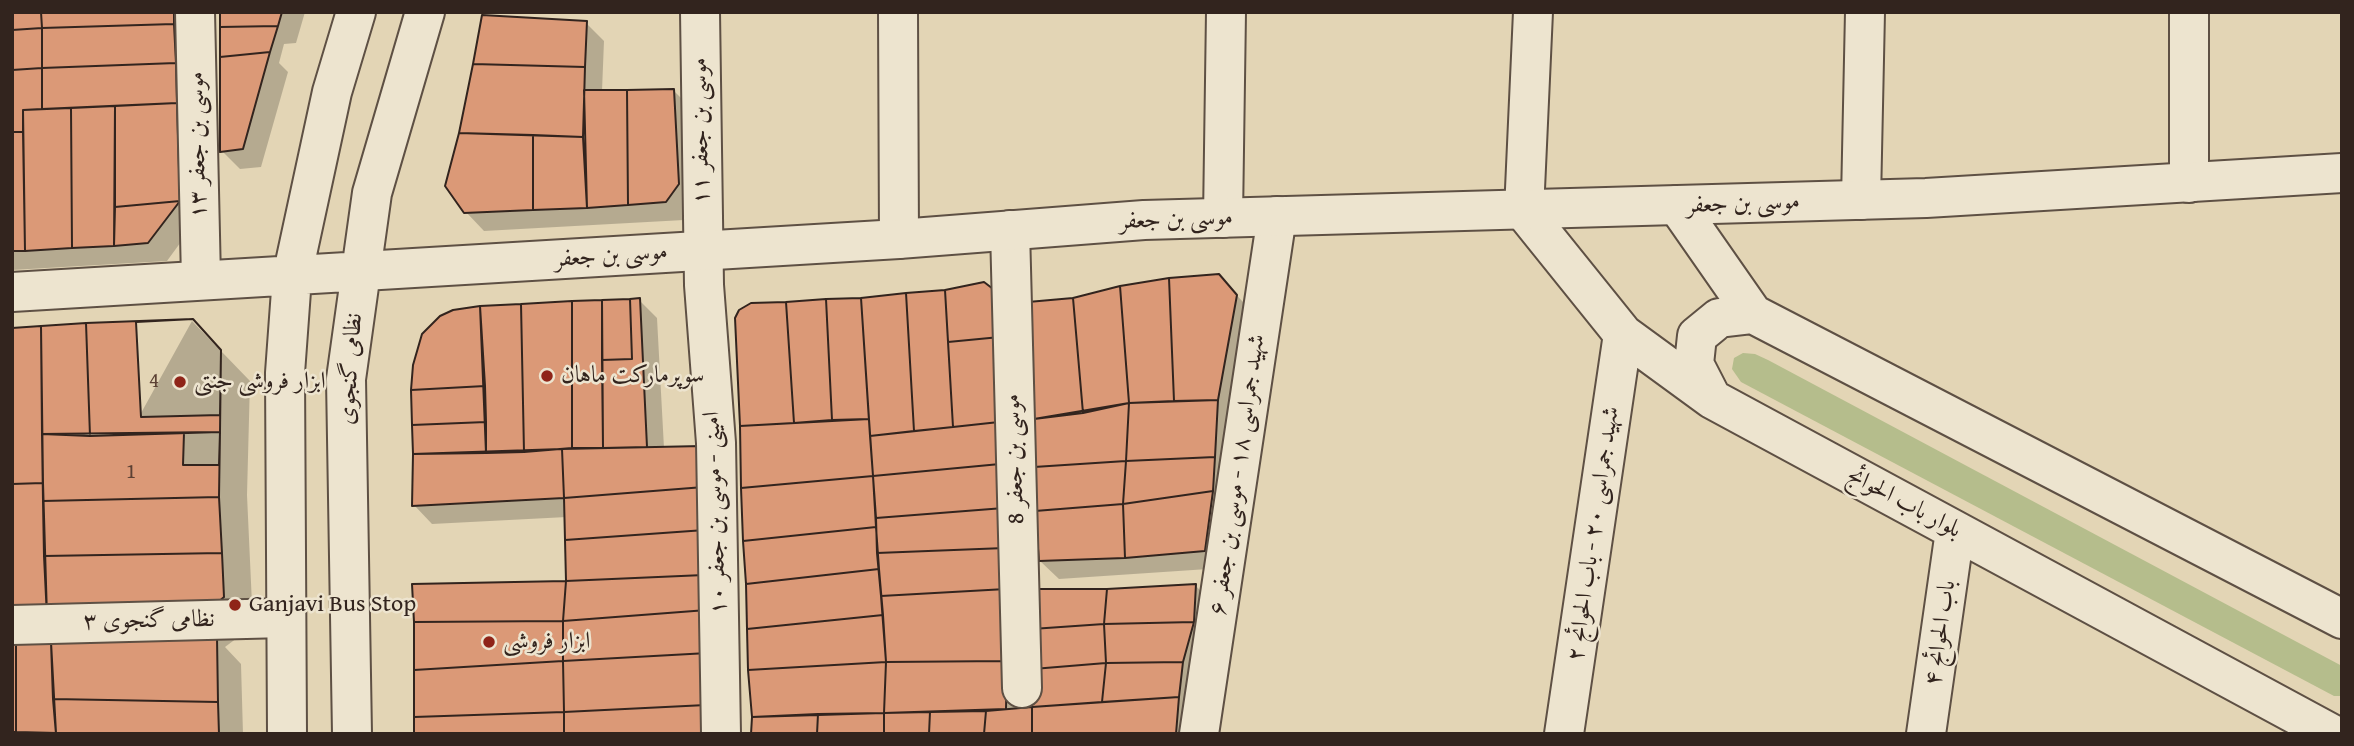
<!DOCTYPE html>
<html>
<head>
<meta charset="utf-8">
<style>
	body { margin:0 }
	#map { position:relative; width:2354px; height:746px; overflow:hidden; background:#e3d5b5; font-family:"Gentium Book Plus",serif }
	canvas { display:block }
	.frame { position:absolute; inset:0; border:14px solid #32241e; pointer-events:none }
</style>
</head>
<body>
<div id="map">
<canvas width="2354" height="746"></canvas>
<div class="frame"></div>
</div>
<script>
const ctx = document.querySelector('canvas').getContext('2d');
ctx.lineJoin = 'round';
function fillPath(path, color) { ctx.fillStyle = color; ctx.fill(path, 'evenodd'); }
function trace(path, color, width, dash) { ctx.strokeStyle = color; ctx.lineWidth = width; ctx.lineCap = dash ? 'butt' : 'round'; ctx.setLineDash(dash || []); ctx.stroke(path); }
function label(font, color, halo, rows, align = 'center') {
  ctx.font = font + ' "Gentium Book Plus",Amiri,serif'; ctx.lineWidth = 5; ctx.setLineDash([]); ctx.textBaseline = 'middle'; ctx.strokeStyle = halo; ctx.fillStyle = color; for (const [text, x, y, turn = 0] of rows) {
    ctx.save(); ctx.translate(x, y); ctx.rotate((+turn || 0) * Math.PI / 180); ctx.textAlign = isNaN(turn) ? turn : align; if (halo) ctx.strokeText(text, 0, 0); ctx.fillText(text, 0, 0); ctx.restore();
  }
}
const green = new Path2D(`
	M1743,353L1755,354L1768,360L2342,666V696H2334L1741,382L1732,369L1734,358Z`);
const shadow = new Path2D(`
	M12,12H191L197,220L167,261L12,270Z
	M222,12H305L296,43L284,44L279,63L288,72L261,167L240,169L222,151Z
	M484,16L586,23L604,41L602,91H674L692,109L684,220L484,231L466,212L447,186Z
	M1218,275L1255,315L1223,568L1059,579L1040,561L1073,299Z
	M945,292L1024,609V709L1034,708L1037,591H1107L1195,585L1213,604L1195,734H752L737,318L752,305Z
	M639,300L657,318L664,448L567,517L432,524L414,505Z
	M192,321L250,381L247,495L253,626L225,647L241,664L243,734H12V646Z`);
const building = new Path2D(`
	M12,12H41L42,28L12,30Z
	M41,12H174V24L42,28Z
	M220,12H282L278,26L220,27Z
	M482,15L587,21L585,67L473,64Z
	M174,24L176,63L42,68V28Z
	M278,26L270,52L220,57V27Z
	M42,28V68L12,70V30Z
	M270,52L243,149L220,152V57Z
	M176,63L177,103L42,109V68Z
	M473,64L585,67L583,137L459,133Z
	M42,68V109L23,110V132H12V70Z
	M674,89L679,184L666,202L628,205L627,90Z
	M584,90H627L628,205L587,208Z
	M177,103L180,201L115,207V106Z
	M115,106L114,246L72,248L71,108Z
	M71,108L72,248L25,251L23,110Z
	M12,132H23L25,251H12Z
	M459,133L533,135V210L464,213L445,186Z
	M533,135L583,137L587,208L533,210Z
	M180,201L148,243L114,246L115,207Z
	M1219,274L1237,295L1218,400L1174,401L1169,278Z
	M1169,278L1174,401L1129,403L1120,286Z
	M984,282L997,292L1000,337L948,342L945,290Z
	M1120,286L1129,403L1083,413L1073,298Z
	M945,290L953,427L914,431L906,293Z
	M906,293L914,431L870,436L861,298Z
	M640,298L647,447L603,448L602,360L632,359L630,299Z
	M861,298L869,419L832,420L826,299Z
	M1073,298L1083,413L1034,419L1028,302Z
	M630,299L632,359L602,360V300Z
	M826,299L832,420L794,423L786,302Z
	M602,300L603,448H572V301Z
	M572,301V448L524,452L521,304Z
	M786,302L794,423L740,426L735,318L739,310L751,303Z
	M521,304L524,452L486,453L480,306Z
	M480,306L485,386L411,390L413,365L422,334L440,316L453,310Z
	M193,319L221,350L220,432L90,436L86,323Z
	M193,319L221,350L220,415L141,417L136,322Z
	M86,323L90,436L42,434L41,326Z
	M41,326L43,483L12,484V328Z
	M1000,337L999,422L953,427L948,342Z
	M485,386L486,422L412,425L411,390Z
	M1218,400L1215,457L1126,461L1129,403Z
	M1129,403L1126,461L1034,467V419Z
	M869,419L873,476L741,488L740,426Z
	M486,422V453L413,454L412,425Z
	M999,422L1000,464L873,476L870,436Z
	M220,432L219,465H183L184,433Z
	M220,432L219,497L43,501L42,434Z
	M702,446L704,487L564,498L562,449Z
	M562,449L564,498L412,506L413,454Z
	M1215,457L1213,491L1123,504L1126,461Z
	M1126,461L1123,504L1035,511L1034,467Z
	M1000,464L1004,508L876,518L873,476Z
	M873,476L876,527L743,541L741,488Z
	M43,483L47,617H12V484Z
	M704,487L705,530L565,540L564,498Z
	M1213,491L1205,551L1125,558L1123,504Z
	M219,497L222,553L44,556L43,501Z
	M1123,504L1125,558L1039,561L1035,511Z
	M1004,508L1005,548L877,553L876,518Z
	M876,527L879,569L746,584L743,541Z
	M705,530L704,575L566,581L565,540Z
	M1005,548L1006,589L881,596L877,553Z
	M222,553L224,597L199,619L47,617L44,556Z
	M879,569L883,615L747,629L746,584Z
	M704,575L707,610L563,621L566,581Z
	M566,581L563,621L414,622L412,584Z
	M1196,584L1194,622L1104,624L1107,589Z
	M1006,589L1007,661L886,662L881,596Z
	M1035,589H1107L1104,624L1032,629Z
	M707,610L708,653L563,661V621Z
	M883,615L886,662L748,670L747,629Z
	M563,621V661L414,670V622Z
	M1194,622L1183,662L1106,663L1104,624Z
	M1104,624L1106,663L1033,669L1032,629Z
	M217,637L218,702L53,699L51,642Z
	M51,642L56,733L16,732V644Z
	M12,644H16V732H12Z
	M708,653L706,705L564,712L563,661Z
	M563,661L564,712L414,717V670Z
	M1007,661L1006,709L884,713L886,662Z
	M886,662L884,713L752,717L748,670Z
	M1183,662L1179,697L1102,702L1106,663Z
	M1106,663L1102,702L1032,707L1033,669Z
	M1179,697L1176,734H1032V707Z
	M53,699L218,702L219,734H56Z
	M706,705V734H564V712Z
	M1032,707V734H984L986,711Z
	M986,711L984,734H929L930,712Z
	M564,712V734H414V717Z
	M930,712L929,734H884V713Z
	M884,713V734H817L818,714Z
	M818,714L817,734H751L752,717Z
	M16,732L56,733V734H16Z`);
const minor = new Path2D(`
	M195,12L201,279
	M700,12L704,285L716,443L721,734
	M898,12L899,239
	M1533,12L1524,211L1623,334L1712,399L2332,734
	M2189,12V183
	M1861,200L1865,12
	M1677,205L1753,314L2342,619
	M1223,218L1226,12
	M1010,230L1022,688
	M1712,399L1694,364L1697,336L1719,318L1753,314
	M12,625L285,618
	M1199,734L1277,216
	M1564,734L1623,334
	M1926,734L1955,531`);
const tertiary = new Path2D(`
	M12,292L899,239L1144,220L1926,198L2342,173
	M287,734L285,373L292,277L332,92L356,12
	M352,734L346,379L372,193L425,12`);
const markers = [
	[547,376,7,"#8f2418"],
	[180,382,7,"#8f2418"],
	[235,605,7,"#8f2418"],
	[489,642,7,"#8f2418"]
];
const numberNames = [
	["4",154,382],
	["1",131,473]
];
const streetNames = [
	["موسی بن جعفر ۱۱",701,131,-91],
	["موسی بن جعفر ۱۳",198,145,-91],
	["موسی بن جعفر",1743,204,-2],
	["موسی بن جعفر",1176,220,-2],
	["موسی بن جعفر",611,256,-4],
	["نظامی گنجوی",351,369,-86],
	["موسی بن جعفر 8",1015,459,-92],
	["شهید جمراسی ۱۸ - موسی بن جعفر ۶",1238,475,-82],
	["بلوار باب الحوائج",1904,503,28],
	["امینی - موسی بن جعفر ۱۰",716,513,-92],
	["شهید جمراسی ۲۰ - باب الحوائج ۲",1594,534,-82],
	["نظامی گنجوی ۳",149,621,-1],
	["باب الحوائج ۴",1941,633,-82]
];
const poiNames = [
	["سوپرمارکت ماهان",561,376],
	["ابزار فروشی جنتی",194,382],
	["Ganjavi Bus Stop",249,605],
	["ابزار فروشی",503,642]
];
fillPath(green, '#b5bd8c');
fillPath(shadow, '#0003');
fillPath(building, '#db9977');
trace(building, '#32241e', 2);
trace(minor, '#5e5044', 42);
trace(tertiary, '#5e5044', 42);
trace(minor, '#ede4cf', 38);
trace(tertiary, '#ede4cf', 38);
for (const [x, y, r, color] of markers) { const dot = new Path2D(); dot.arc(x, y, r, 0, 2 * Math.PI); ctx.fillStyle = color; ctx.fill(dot); trace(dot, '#ede4cf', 2.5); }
label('21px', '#5c4134', null, numberNames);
label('24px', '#32241e', '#ede4cf', streetNames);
label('24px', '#32241e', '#ede4cf', poiNames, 'left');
</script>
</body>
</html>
